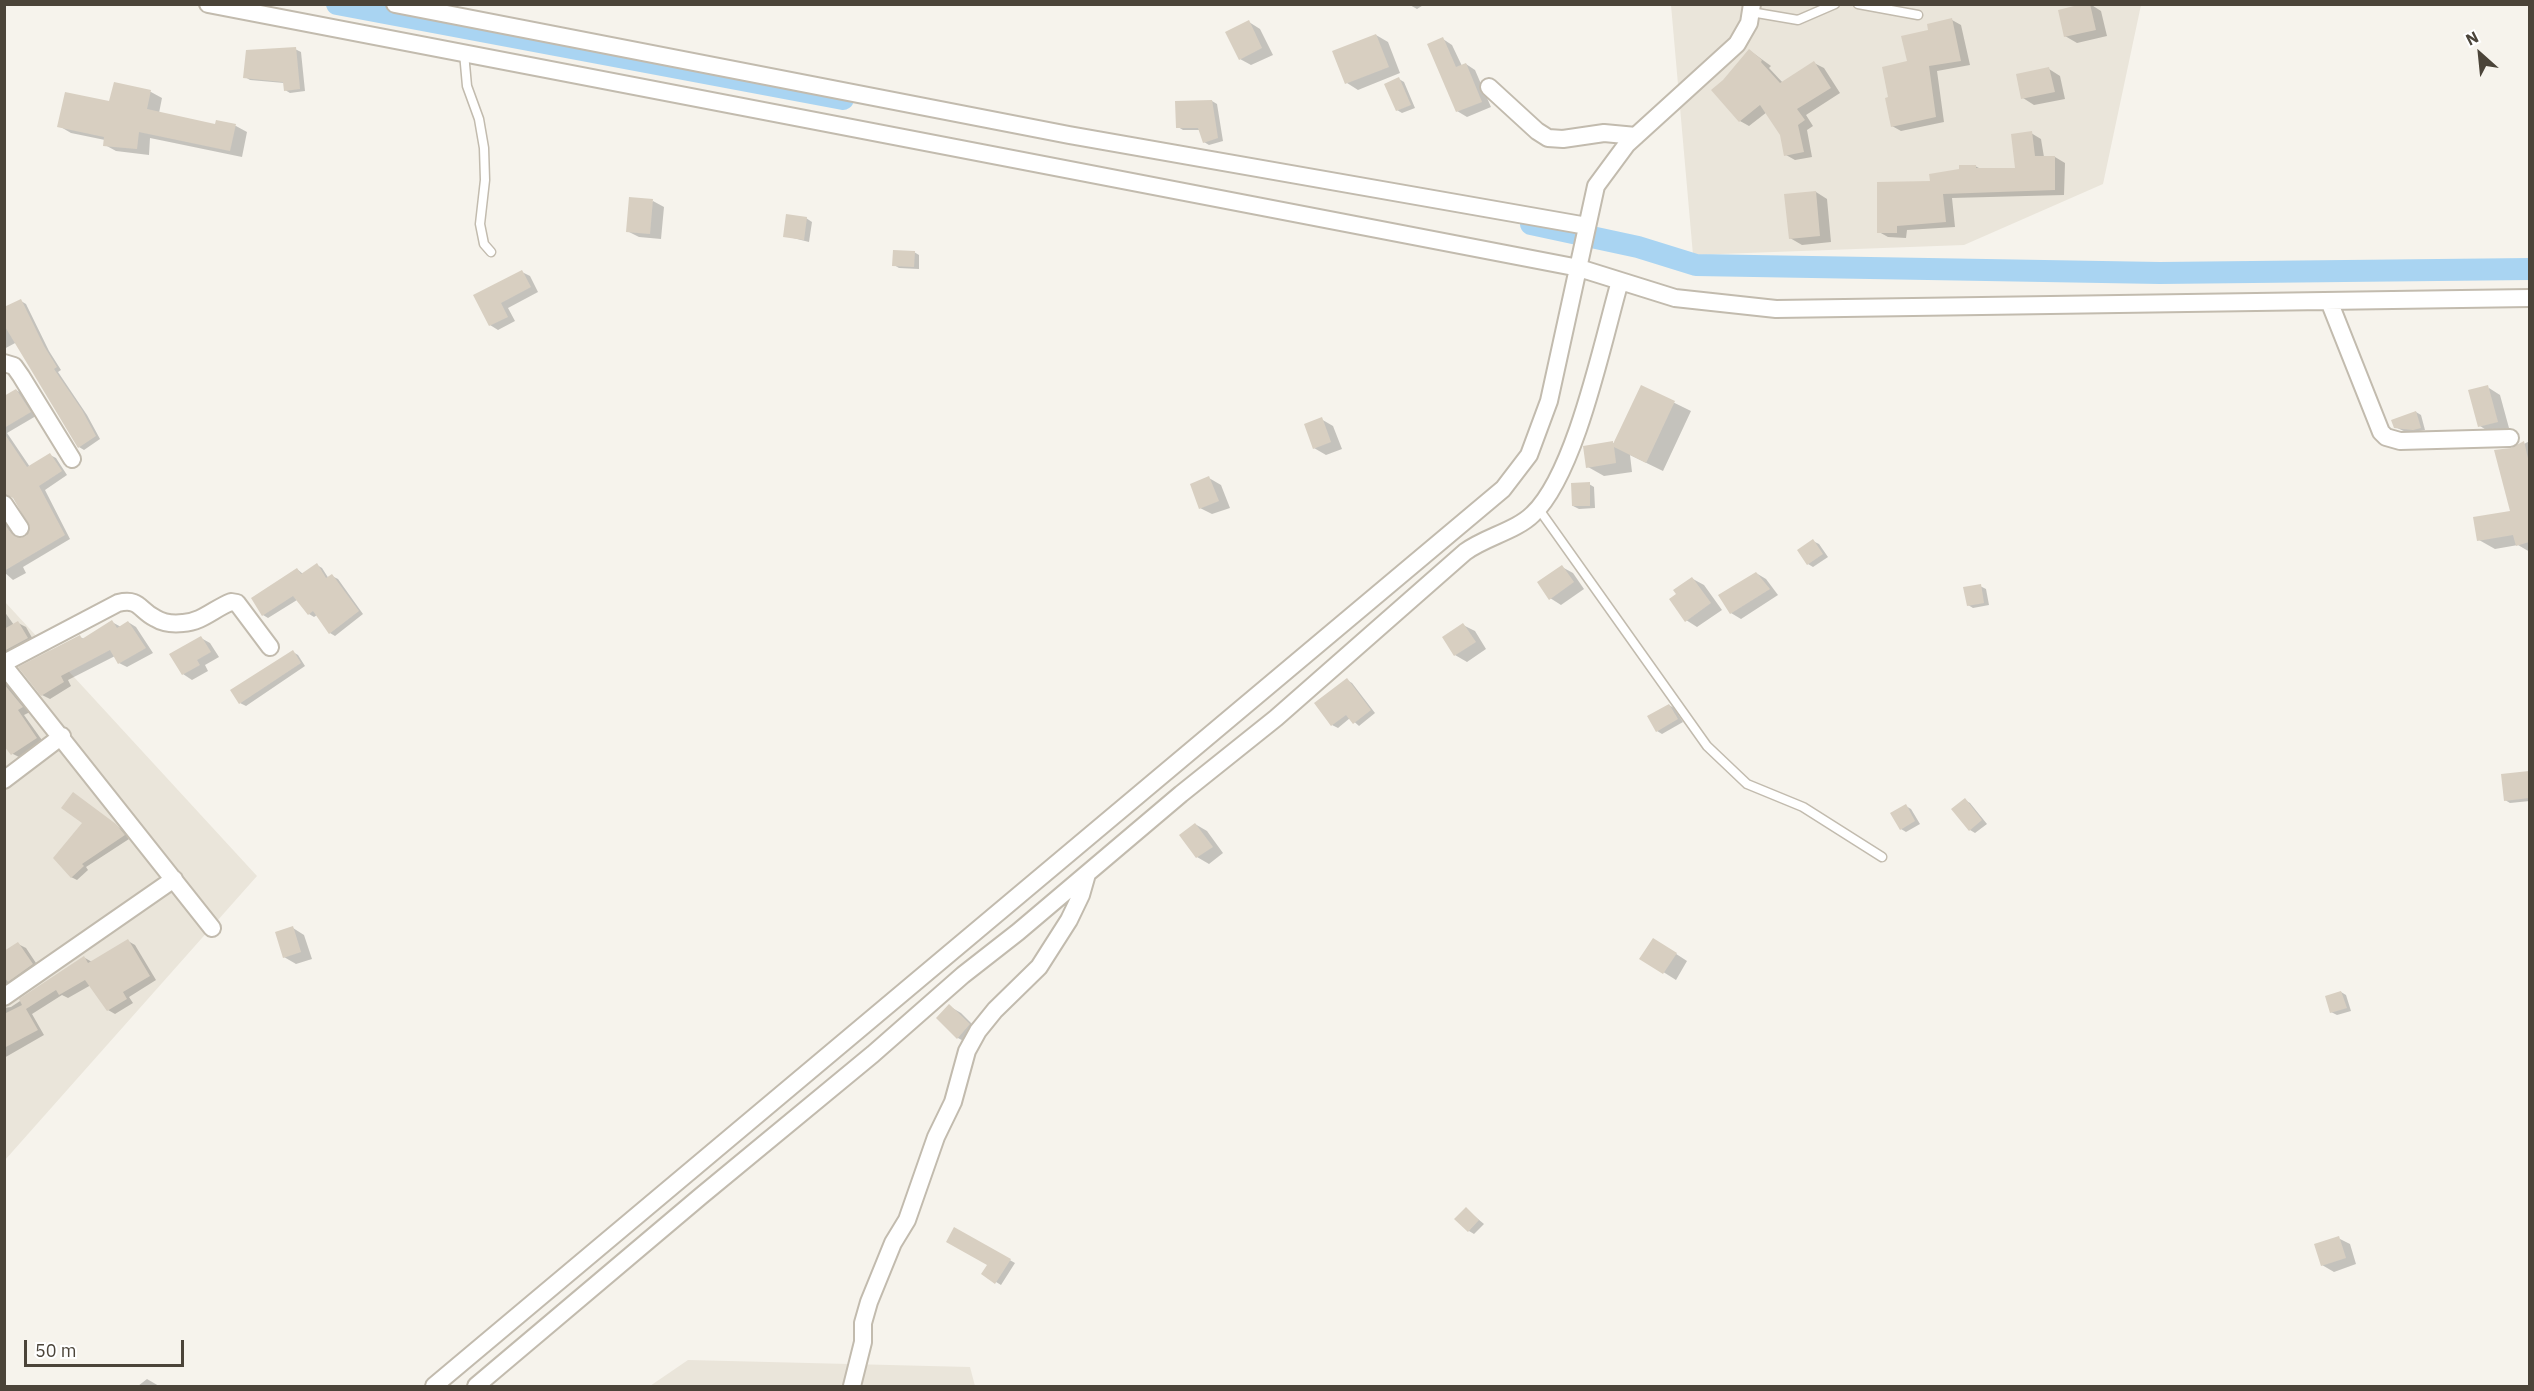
<!DOCTYPE html>
<html>
<head>
<meta charset="utf-8">
<style>
	body { margin:0 }
	#map { position:relative; width:2534px; height:1391px; overflow:hidden; background:#f6f3ec; font-family:"IBM Plex Sans",sans-serif }
	canvas { display:block }
	.frame { position:absolute; inset:0; border:6px solid #4b4439; pointer-events:none }
	.north { position:absolute; left:2450px; top:24px; width:60px; height:60px; -webkit-text-stroke:4px #fff; paint-order:stroke; rotate:333deg; font-size:16px; font-weight:700; line-height:24px; text-align:center; color:#4b4439 }
	.north::after { content:''; display:block; margin:auto; width:21px; height:27px; background:#4b4439; clip-path:polygon(50% 0,100% 100%,50% 72%,0 100%) }
	.scale { position:absolute; left:24px; top:1340px; width:160px; height:27px; box-sizing:border-box; border:3px solid #4b4439; border-top:0; padding-left:8px; font-size:18px; line-height:21px; white-space:nowrap; color:#4b4439; -webkit-text-stroke:4px #fff; paint-order:stroke }
</style>
</head>
<body>
<div id="map">
<canvas width="2534" height="1391"></canvas>
<div class="frame"></div>
<div class="north">N</div>
<div class="scale">50 m</div>
</div>
<script>
const ctx = document.querySelector('canvas').getContext('2d');
ctx.lineJoin = 'round';
function fillPath(path, color) { ctx.fillStyle = color; ctx.fill(path, 'evenodd'); }
function trace(path, color, width, dash) { ctx.strokeStyle = color; ctx.lineWidth = width; ctx.lineCap = dash ? 'butt' : 'round'; ctx.setLineDash(dash || []); ctx.stroke(path); }
const residential = new Path2D(`
	M1671,5H2141L2103,184L1964,245L1693,255Z
	M5,602L257,876L5,1160Z
	M688,1360L970,1367L975,1386H650Z`);
const shadow = new Path2D(`
	M1408,4H1425L1417,9Z
	M2090,4L2101,11L2107,36L2077,43L2065,36Z
	M1952,20L1961,25L1970,65L1937,71L1944,122L1901,131L1892,126L1909,63L1930,31Z
	M1249,22L1260,29L1273,55L1251,65L1240,59Z
	M1376,35L1388,42L1400,73L1358,90L1347,83Z
	M1443,39L1452,45L1462,66L1466,64L1475,70L1491,107L1467,117L1457,111Z
	M295,49L301,52L305,91L290,93L285,90L284,83L250,80L245,77Z
	M1749,50L1771,66L1769,68L1783,83L1814,63L1824,68L1840,93L1806,115L1813,126L1807,130L1812,157L1795,160L1786,155L1782,134L1767,112L1749,126L1740,121L1724,81Z
	M2049,69L2060,76L2065,99L2034,105L2023,98Z
	M1399,79L1404,82L1415,108L1402,113L1397,110Z
	M115,84L151,92L162,98L159,113L216,126H236L247,132L242,157L150,138L149,155L116,151L105,145V140L71,133L59,126L110,103Z
	M1212,101L1217,104L1223,141L1209,145L1204,142L1200,130H1183L1178,127Z
	M2031,133L2041,139L2044,157H2055L2065,163L2064,195L1952,198L1955,227L1907,230L1906,238L1888,237L1879,232L1932,183L1975,166L1981,169L2017,170Z
	M1816,192L1827,199L1831,242L1802,245L1790,238Z
	M653,201L664,207L661,239L639,237L627,231Z
	M806,218L812,222L809,242L785,236Z
	M914,252L919,255V269L899,268L894,265Z
	M522,272L530,276L538,292L508,308L515,321L498,330L490,325L475,296Z
	M21,301L26,304L49,351L61,370L58,372L87,415L100,439L84,450L79,447L17,342L4,349V309Z
	M1642,387L1691,411L1663,471L1630,455L1632,472L1604,476L1588,467L1613,443L1615,444Z
	M2489,388L2500,395L2509,428L2491,433L2480,426Z
	M16,390L23,394L36,416L7,433L30,467L50,455L56,458L67,475L45,490L70,539L23,567L26,573L13,580L4,572V520L17,539L27,538L32,527L4,472V397Z
	M2416,412L2421,415L2425,430L2408,433L2395,427Z
	M1321,419L1333,426L1342,449L1326,455L1314,448Z
	M2530,441V552L2518,545L2495,549L2479,540L2512,512L2511,450Z
	M1209,478L1221,485L1230,508L1212,514L1200,508Z
	M1589,484L1594,487L1595,508L1579,509L1573,506Z
	M1813,541L1819,544L1828,557L1813,567L1808,564Z
	M317,565L322,568L329,579L332,576L338,579L363,614L335,636L330,633L317,615L314,617L309,614L297,600L268,618L263,615L297,569L303,574Z
	M1562,567L1573,573L1584,589L1561,605L1550,598Z
	M1756,573L1766,579L1778,595L1741,619L1731,613L1720,596Z
	M1693,579L1704,585L1722,610L1697,627L1686,620L1678,595Z
	M1980,586L1986,589L1989,605L1973,608L1968,605Z
	M4,611L14,625L18,623L26,627L35,643L4,660Z
	M112,622L121,627L128,622L136,627L153,653L127,667L119,663L115,656L68,680L71,686L50,699L42,695L80,637L84,639Z
	M1463,625L1475,631L1486,649L1467,662L1455,655Z
	M201,638L210,643L219,657L205,665L208,671L192,680L183,674Z
	M293,652L298,655L305,666L246,706L240,703Z
	M4,677L30,712L24,715L44,743L21,758L13,754L4,738Z
	M1347,680L1352,683L1375,713L1359,726L1350,718L1338,728L1332,725Z
	M1669,705L1674,708L1683,722L1662,734L1657,731Z
	M2530,772V801L2510,803L2505,800L2502,775Z
	M78,797L121,829L129,839L86,867L88,870L77,880L71,877L85,823Z
	M1965,800L1970,803L1987,824L1975,833L1970,830Z
	M1906,806L1911,809L1920,824L1906,832L1901,829Z
	M1195,824L1207,831L1223,853L1209,864L1197,857L1181,835Z
	M293,928L304,935L312,959L296,964L284,957Z
	M128,941L135,945L156,980L129,997L133,1003L115,1014L108,1010L91,985L68,998L62,995L32,1014L44,1035L4,1058V1008L11,1007L85,958L92,962Z
	M18,944L26,948L40,969L4,994V953Z
	M1664,946L1687,961L1676,980L1641,958Z
	M2341,992L2346,995L2351,1011L2337,1015L2331,1012Z
	M949,1006L961,1013L980,1032L969,1044L958,1038Z
	M1466,1209L1484,1224L1474,1234L1469,1231Z
	M955,1229L1015,1263L1001,1285L983,1274L989,1264Z
	M2338,1238L2350,1244L2356,1264L2334,1272L2322,1265Z
	M147,1379L159,1386H138Z`);
const canal = new Path2D(`
	M337,4L843,99
	M1531,224L1638,247L1696,265L2160,273L2530,269`);
const building = new Path2D(`
	M2082,4H2090L2096,30L2064,37L2058,10Z
	M1952,18L1961,61L1929,66L1936,117L1891,127L1885,98L1888,97L1882,67L1907,61L1901,36L1928,30L1927,24Z
	M1249,20L1262,48L1239,60L1225,32Z
	M1376,34L1389,67L1345,84L1332,51Z
	M1443,37L1456,67L1466,63L1482,102L1456,112L1427,44Z
	M296,47L300,89L284,91L283,82L243,78L246,50Z
	M1749,49L1762,60L1761,62L1780,83L1814,61L1831,88L1797,109L1805,120L1798,125L1804,152L1784,156L1780,135L1760,105L1739,122L1711,90L1723,80Z
	M2049,67L2055,92L2021,99L2016,74Z
	M1399,77L1411,105L1396,111L1384,84Z
	M114,82L151,90L147,109L215,124L216,120L236,124L230,151L139,132L137,149L103,146L104,137L57,127L65,92L109,101Z
	M1212,100L1218,138L1203,143L1198,128H1176L1175,101Z
	M2032,131L2035,156H2055V190L1943,194L1946,222L1897,226V233H1877V182L1930,181L1929,174L1959,169V165H1976V168H2015L2011,134Z
	M1816,191L1820,236L1789,239L1784,194Z
	M629,197L653,199L650,234L626,232Z
	M786,214L807,217L804,240L783,237Z
	M893,250L915,251L914,267L892,266Z
	M522,270L531,287L501,303L508,317L489,326L473,295Z
	M21,299L44,346L57,367L54,369L82,410L96,436L78,448L4,325V307Z
	M1641,385L1675,401L1646,463L1614,447L1616,463L1586,468L1583,446L1613,441V444Z
	M2488,385L2498,422L2478,427L2468,390Z
	M16,389L31,412L4,428V396Z
	M2416,411L2421,428L2413,430L2394,428L2391,420Z
	M1322,417L1331,442L1313,449L1304,424Z
	M4,433L27,467L50,453L62,471L39,486L65,535L4,571V524L12,534L20,538L26,536L30,528L13,498L4,494Z
	M2524,441L2529,463V542L2516,546L2513,535L2477,541L2473,517L2510,511L2494,450L2511,448Z
	M1209,476L1219,501L1199,509L1190,484Z
	M1590,482V506H1572L1571,483Z
	M1813,539L1823,554L1807,565L1797,550Z
	M317,563L326,578L332,574L359,611L329,634L313,611L308,615L293,596L262,616L251,598L297,568L301,574Z
	M1562,565L1574,582L1549,600L1537,582Z
	M1756,572L1770,589L1730,614L1718,595Z
	M1692,577L1711,603L1685,622L1669,599L1676,594L1673,590Z
	M1981,584L1984,603L1967,606L1963,587Z
	M112,620L117,628L128,621L146,648L118,664L110,650L61,676L64,682L41,696L18,667L80,635L82,639Z
	M18,621L28,638L4,651V629Z
	M1463,623L1476,642L1454,656L1442,637Z
	M201,636L211,652L197,660L200,665L182,675L169,654Z
	M293,650L301,663L239,704L230,690Z
	M1347,678L1371,710L1353,724L1346,715L1331,726L1314,703Z
	M4,684L23,707L18,710L37,738L11,755L4,746Z
	M1669,704L1678,719L1656,732L1647,716Z
	M2529,771V798L2504,801L2501,774Z
	M73,792L116,824L125,835L82,864L84,866L71,878L53,858L82,823L61,808Z
	M1965,798L1982,820L1969,831L1951,809Z
	M1906,804L1915,821L1900,830L1890,813Z
	M1195,823L1213,847L1196,858L1179,835Z
	M293,926L301,952L283,958L275,932Z
	M1653,938L1677,953L1663,974L1639,959Z
	M128,939L150,976L123,992L127,999L107,1011L85,980L59,995L56,990L26,1009L38,1030L4,1048V1014L22,1005L19,999L84,956L88,963Z
	M18,942L33,964L8,982L4,977V951Z
	M2341,991L2347,1008L2330,1013L2325,996Z
	M949,1004L970,1024L957,1039L936,1018Z
	M1466,1207L1479,1220L1468,1232L1454,1219Z
	M954,1227L1011,1259L995,1284L981,1274L987,1265L946,1242Z
	M2339,1236L2346,1258L2321,1266L2314,1244Z`);
const service = new Path2D(`
	M1858,4L1918,15
	M1751,12L1798,20L1835,4
	M464,53L467,86L479,119L484,148L485,180L480,224L484,244L491,252
	M1538,508L1707,746L1747,784L1803,807L1882,857`);
const minor = new Path2D(`
	M208,4L1579,268L1675,298L1776,309L2530,298
	M395,4L1069,135L1587,226
	M1489,87L1537,131L1548,138L1563,139L1604,133L1636,136
	M2329,301L2381,432L2386,437L2400,441L2510,438
	M4,363L14,366L21,376L72,459
	M4,504L20,528
	M4,663L118,603C140,598 139,610 155,618C163,623 174,624 183,623C202,622 215,608 231,602L237,603L270,647
	M4,666L212,928
	M4,780L62,736
	M4,997L174,879
	M434,1386L1503,489L1529,455L1549,401L1596,186L1627,144L1737,44L1749,23L1752,4
	M476,1386L701,1196L873,1054L963,975L1018,932L1181,794L1276,718L1465,552C1485,537 1516,531 1533,514C1576,473 1603,340 1620,281
	M852,1386L863,1342V1323L869,1302L893,1243L907,1220L936,1137L953,1102L967,1051L978,1031L995,1010L1039,967L1069,920L1081,895L1087,874`);
fillPath(residential, '#eae5da');
fillPath(shadow, '#0003');
trace(canal, '#a9d4f2', 22);
fillPath(building, '#d8cfc1');
trace(service, '#c2bbae', 11);
trace(minor, '#c2bbae', 20);
trace(service, '#fff', 8);
trace(minor, '#fff', 16);
</script>
</body>
</html>
